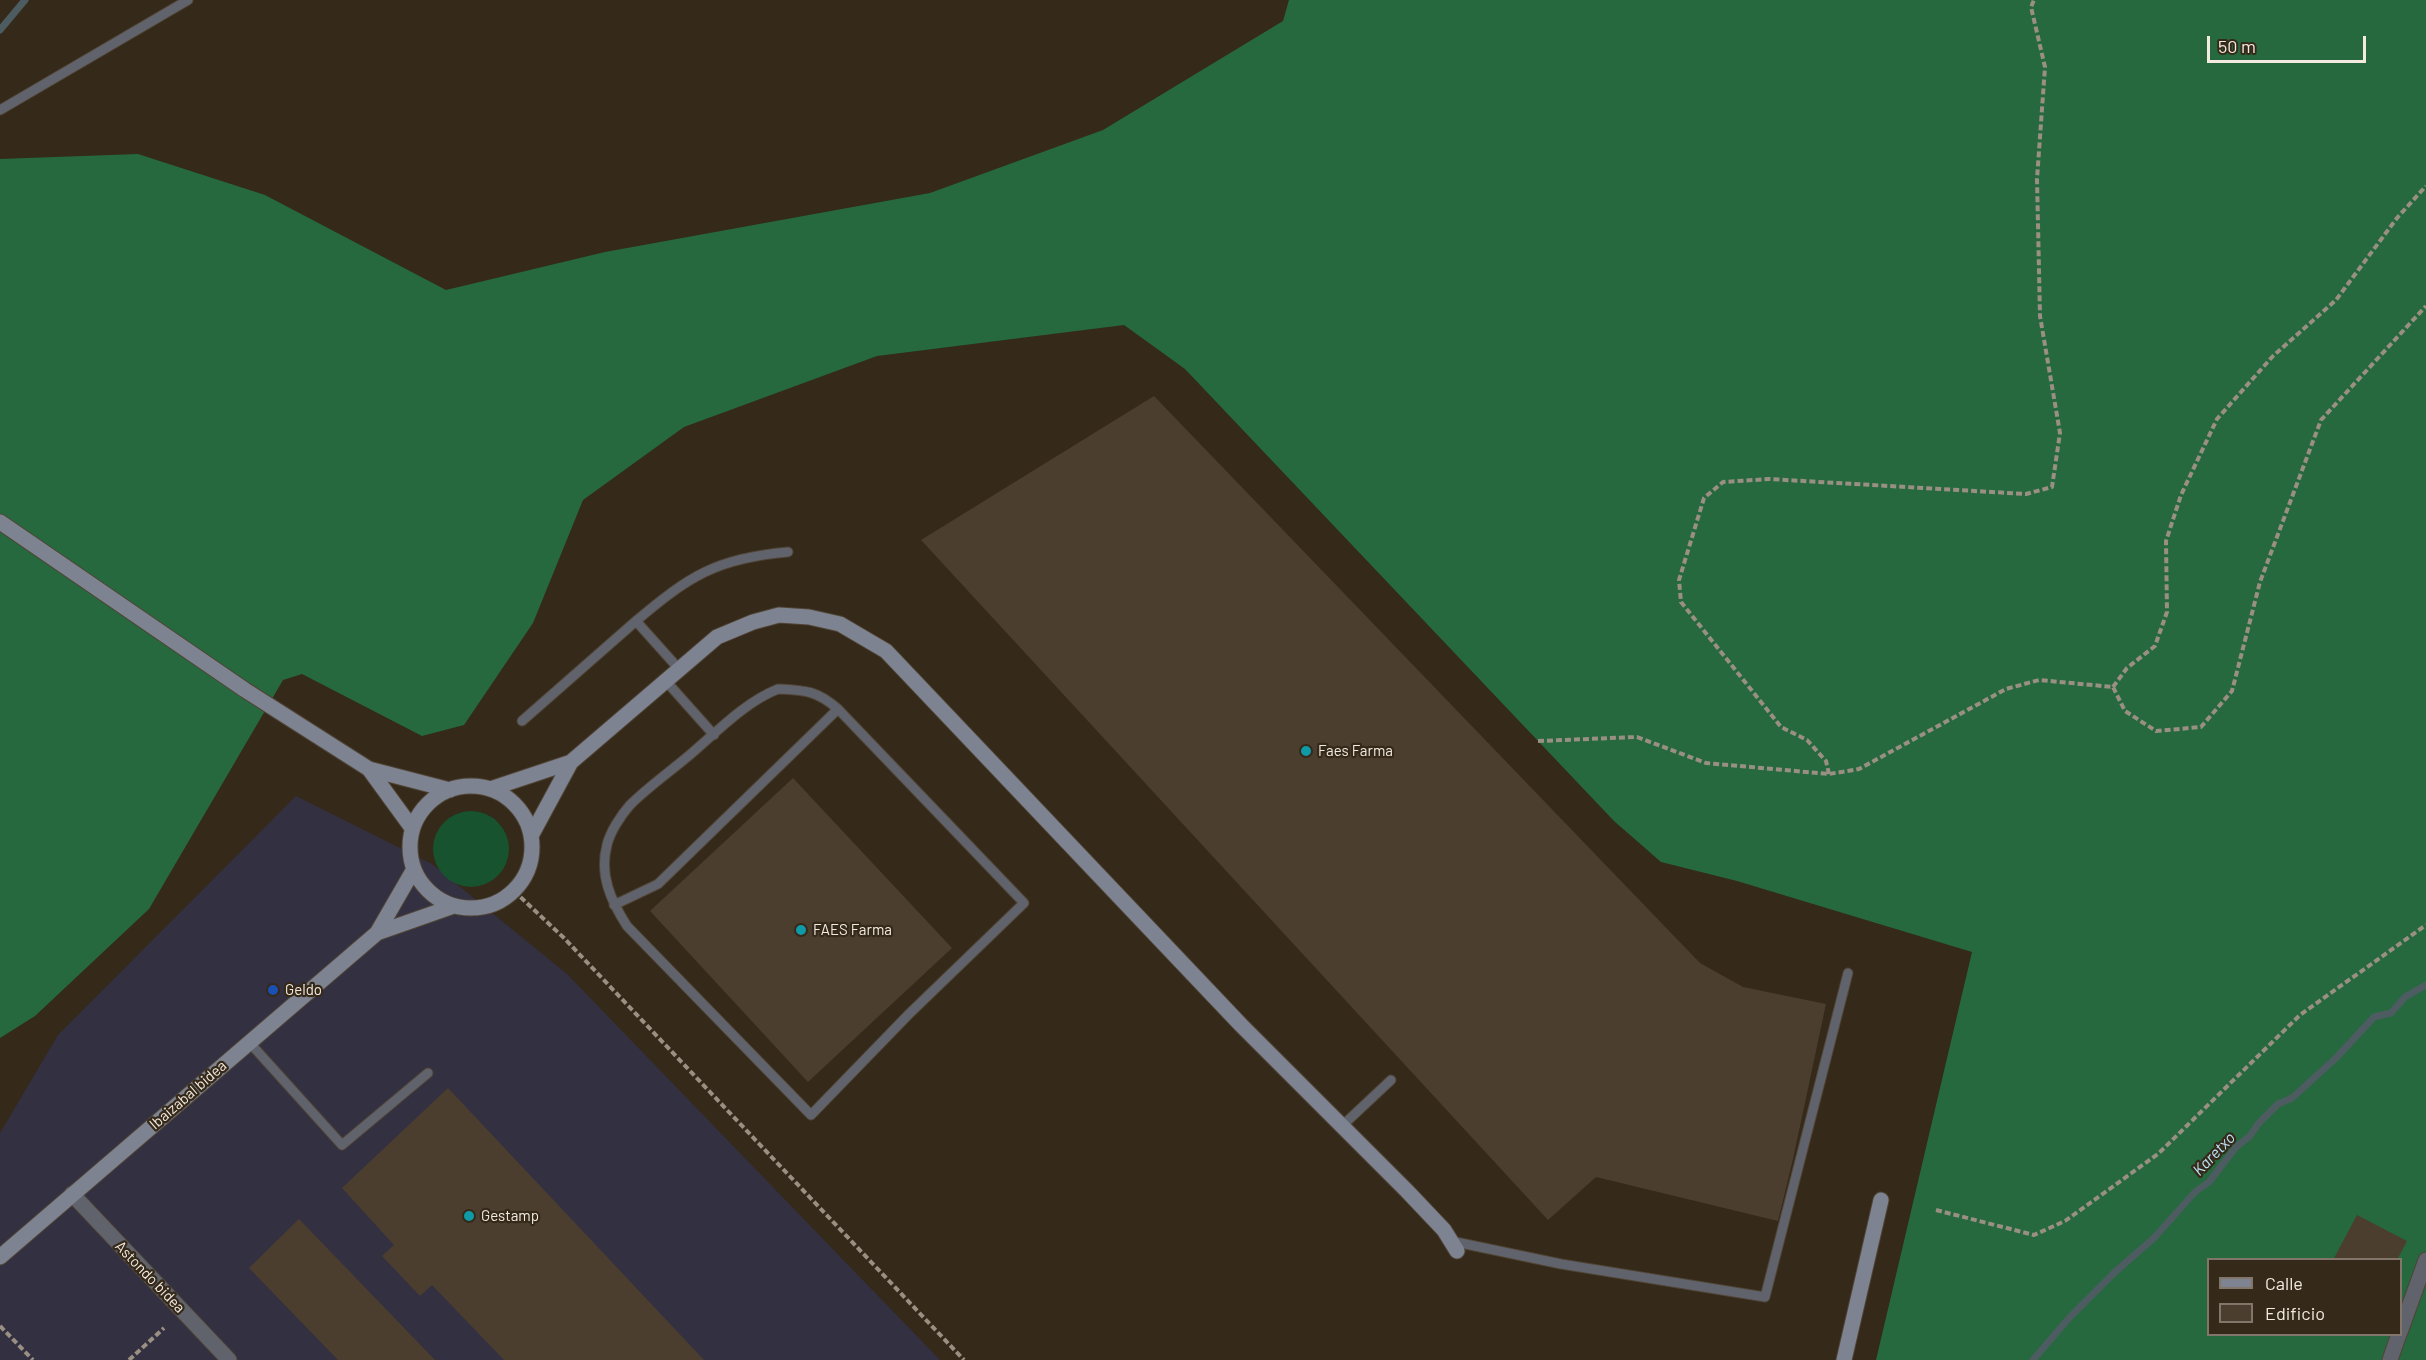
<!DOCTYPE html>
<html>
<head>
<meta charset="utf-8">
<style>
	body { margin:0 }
	#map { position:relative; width:2426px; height:1360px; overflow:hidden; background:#352919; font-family:Barlow,sans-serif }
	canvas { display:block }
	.legend { position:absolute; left:2207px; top:1258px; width:195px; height:78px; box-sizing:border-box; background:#352919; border:2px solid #817669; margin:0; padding:8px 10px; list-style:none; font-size:18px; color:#f3eae0 }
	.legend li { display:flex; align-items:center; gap:12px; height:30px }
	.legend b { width:30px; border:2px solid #817669 }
	.scale { position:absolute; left:2207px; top:36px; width:159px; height:27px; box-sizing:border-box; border:3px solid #f3eae0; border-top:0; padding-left:8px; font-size:18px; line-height:21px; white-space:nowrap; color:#f3eae0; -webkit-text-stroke:4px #352919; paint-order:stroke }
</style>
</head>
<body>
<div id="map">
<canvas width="2426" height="1360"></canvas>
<ul class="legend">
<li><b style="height:8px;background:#7d8391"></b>Calle</li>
<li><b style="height:16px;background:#4b3e2e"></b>Edificio</li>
</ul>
<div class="scale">50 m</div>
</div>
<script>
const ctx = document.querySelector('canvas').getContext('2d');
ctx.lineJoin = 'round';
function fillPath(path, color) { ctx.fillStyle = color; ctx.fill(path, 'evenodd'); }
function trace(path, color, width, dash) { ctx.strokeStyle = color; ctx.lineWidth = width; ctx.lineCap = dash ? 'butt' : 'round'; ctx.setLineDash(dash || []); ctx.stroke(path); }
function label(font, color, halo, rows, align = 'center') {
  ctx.font = font + ' Barlow,sans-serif'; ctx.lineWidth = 4.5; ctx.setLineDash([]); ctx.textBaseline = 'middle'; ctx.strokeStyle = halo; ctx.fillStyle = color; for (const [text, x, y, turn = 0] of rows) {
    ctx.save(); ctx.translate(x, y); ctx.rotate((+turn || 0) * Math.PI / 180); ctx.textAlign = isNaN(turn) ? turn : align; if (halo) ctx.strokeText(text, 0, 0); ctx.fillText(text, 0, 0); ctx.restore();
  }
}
const industrial = new Path2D(`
	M296,796L432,864L567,974L940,1360H0V1133L58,1035Z`);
const green = new Path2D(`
	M433 849a38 38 0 1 1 76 0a38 38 0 1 1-76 0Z`);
const forest = new Path2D(`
	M1289,0H2426V1360H1876L1972,952L1737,881L1661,862L1614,821L1185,369L1124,325L877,356L684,427L583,500L533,623L464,725L422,736L302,674L283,680L149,909L35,1016L0,1038V159L138,154L265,195L446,290L605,252L930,193L1103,130L1283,21ZM2208,1260H2400V1334H2208Z`);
const stream = new Path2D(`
	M0,30L25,0
	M2033,1360L2069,1318L2115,1272L2154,1238L2195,1192L2209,1182L2236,1147L2250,1136L2258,1124L2278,1104L2292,1098L2336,1058L2374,1017L2391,1013L2405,997L2426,985`);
const building = new Path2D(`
	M1154,396L1700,963L1743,987L1826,1004L1793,1159L1778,1221L1596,1177L1548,1220L921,540Z
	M793,778L952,948L808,1082L650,911Z
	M448,1088L704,1360H504L432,1285L420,1296L382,1256L394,1245L342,1188Z
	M2357,1215L2407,1241L2397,1260H2333Z
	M299,1219L435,1360H338L249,1268Z`);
const path = new Path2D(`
	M2113,687L2127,668L2155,646L2167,612L2166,541L2181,495L2217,419L2273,356L2336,300L2397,218L2426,186
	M1538,741L1637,737L1706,763L1829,774L1859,769L2006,689L2039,680L2113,687L2125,711L2156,731L2201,727L2232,691L2260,582L2321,420L2426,306
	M1829,774L1826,761L1807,740L1781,727L1681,602L1679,580L1704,498L1723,482L1769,479L2026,494L2052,487L2060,433L2040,316L2037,179L2045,67L2031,7L2034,0
	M514,891L564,938L964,1360
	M1936,1210L2034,1235L2065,1221L2158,1154L2300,1015L2426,925
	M0,1326L33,1360
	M129,1360L164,1328`);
const lane = new Path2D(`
	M0,110L188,0
	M679,669L636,621C689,576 717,558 788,552
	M665,680L714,735
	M778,689C806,690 817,691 838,709L1024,903L909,1014L811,1115L627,926C611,901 599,875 607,845C610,832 621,815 630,805C647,788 668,773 686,758C715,734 743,703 778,689Z
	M522,721L636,621
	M614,905L658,884L838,709
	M249,1042L342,1145L428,1073
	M1342,1126L1391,1080
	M1451,1241L1561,1264L1765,1297L1848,973`);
const street = new Path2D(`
	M72,1194L229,1360
	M2400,1332L2426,1260
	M2390,1360L2399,1334`);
const secondary = new Path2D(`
	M0,522L245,690L369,769L450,790
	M369,769L412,828
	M410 847a61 61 0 1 1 122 0a61 61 0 1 1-122 0Z
	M490,789L571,762
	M531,836L571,762L717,637L753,622L779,615L809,617L840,624L886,651L1241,1025L1407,1191L1444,1230L1457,1251
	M377,933L454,906
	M0,1257L377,933L414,869
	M1844,1360L1881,1200`);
const markers = [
	[1306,751,6,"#0f9aa8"],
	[801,930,6,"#0f9aa8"],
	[273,990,6,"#1a4fb4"],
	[469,1216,6,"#0f9aa8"]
];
const poiNames = [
	["Faes Farma",1318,751],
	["FAES Farma",813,930],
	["Geldo",285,990],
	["Gestamp",481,1216]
];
const streetNames = [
	["Ibaizabal bidea",188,1095,-41],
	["Astondo bidea",150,1277,46]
];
const waterNames = [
	["Karetxo",2214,1154,-46]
];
fillPath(industrial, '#333041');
fillPath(green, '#17532e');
fillPath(forest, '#26693e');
trace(stream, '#4c5c61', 7);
fillPath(building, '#4b3e2e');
trace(lane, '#504435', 11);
trace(street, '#504435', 17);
trace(secondary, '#504435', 17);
trace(path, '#998f82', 4, [6, 3]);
trace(lane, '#60636c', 9);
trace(street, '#60636c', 15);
trace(secondary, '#7d8391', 15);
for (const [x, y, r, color] of markers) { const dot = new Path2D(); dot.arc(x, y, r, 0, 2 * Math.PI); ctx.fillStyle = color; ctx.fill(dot); trace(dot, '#352919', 2); }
label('15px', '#f3eae0', '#352919', poiNames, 'left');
label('15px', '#f3eae0', '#352919', streetNames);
label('italic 16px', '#bee7fc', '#352919', waterNames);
</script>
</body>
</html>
